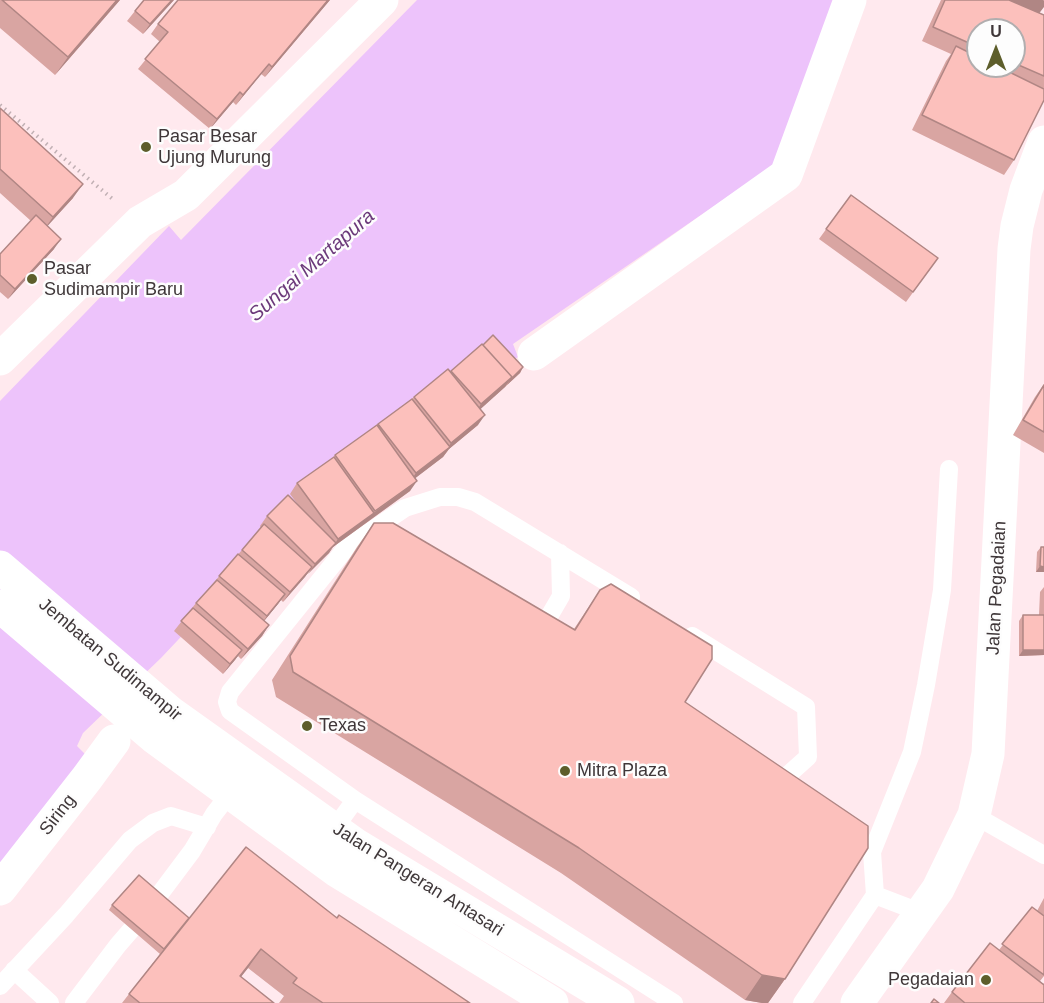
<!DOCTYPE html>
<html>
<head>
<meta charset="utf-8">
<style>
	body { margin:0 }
	#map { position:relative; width:1044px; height:1003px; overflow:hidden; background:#ffe9ee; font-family:Arial,sans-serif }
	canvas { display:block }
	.north { position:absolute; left:966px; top:18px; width:60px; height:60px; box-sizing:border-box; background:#fdfdfd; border:2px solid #b1aeaf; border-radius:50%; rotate:0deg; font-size:16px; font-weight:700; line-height:24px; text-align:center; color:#3f3739 }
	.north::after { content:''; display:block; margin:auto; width:21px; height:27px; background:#5d5e2b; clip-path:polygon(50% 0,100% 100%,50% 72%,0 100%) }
</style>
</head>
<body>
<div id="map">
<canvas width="1044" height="1003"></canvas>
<div class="north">U</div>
</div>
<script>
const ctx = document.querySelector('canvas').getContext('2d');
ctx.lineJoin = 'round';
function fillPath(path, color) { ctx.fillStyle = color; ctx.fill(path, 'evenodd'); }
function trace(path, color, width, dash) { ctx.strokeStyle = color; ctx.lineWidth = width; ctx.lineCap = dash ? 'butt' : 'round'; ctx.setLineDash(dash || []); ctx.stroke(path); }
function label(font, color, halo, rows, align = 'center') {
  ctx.font = font + ' Arial,sans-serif'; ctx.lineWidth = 5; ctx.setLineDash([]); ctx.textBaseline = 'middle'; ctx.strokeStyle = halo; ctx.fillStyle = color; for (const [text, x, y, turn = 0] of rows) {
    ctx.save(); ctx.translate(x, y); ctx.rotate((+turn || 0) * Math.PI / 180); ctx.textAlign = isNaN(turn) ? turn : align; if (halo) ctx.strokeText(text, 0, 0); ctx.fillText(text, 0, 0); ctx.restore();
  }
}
const water = new Path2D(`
	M417,0H835L774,165L513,344L518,357L308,502L161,658L83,733L77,746L88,757L0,866V401L169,226L181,240Z`);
const path = new Path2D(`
	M0,105L115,201`);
const lane = new Path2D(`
	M543,634L540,632L561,596L560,553
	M692,636L806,707L808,757L779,783L787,789
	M355,800L674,1003
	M974,815L1044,855
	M334,829L355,800L230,711L227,702L230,692L346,548L405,508L440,497H458L475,502L631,597
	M848,834L872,852L875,895L922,913
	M872,852L912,752L926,685L942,590L949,469
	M14,970L50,1003
	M0,986L66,915L130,840L153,823L171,816L207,827
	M74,1003L118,945L144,915L192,851L214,814L234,788
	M802,1003L875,895`);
const street = new Path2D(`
	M534,354L786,175L850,0
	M0,359L140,222L186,195L382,0
	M0,889L87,778L114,741`);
const secondary = new Path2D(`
	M857,1003L938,889L974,815L988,754L1014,249L1017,226L1026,190L1044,142`);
const highway = new Path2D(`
	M0,567L171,713L356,845L618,1003
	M0,606L155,738L337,871L552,1003`);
const wall = new Path2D(`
	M0,0H120L55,75L0,28Z
	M174,0L143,34L127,21L135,11Z
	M178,0H330L265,77L261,74L236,105L233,102L210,129L138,69L160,42L151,34L158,24Z
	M941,0H1044L1039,13L1044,15V100L1014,160L1004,175L912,130L946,61L951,54L922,41ZM978,30H1014V66H978Z
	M0,108L73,198L47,226L54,249L8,299L0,292V254L31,221L0,193Z
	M851,195L938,258L906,302L819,239Z
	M483,345L523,367L520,373L505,387L480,409L478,425L449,449L443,457L415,478L410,491L333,547L329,553L307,574L283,602L281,600L264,621L269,625L262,636L241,659L238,656L223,674L174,631L196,603L261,528L260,526L267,516L299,506L290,494L297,483L333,458L335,455L378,425L414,397L450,372Z
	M1044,384V453L1013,435L1035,397Z
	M374,523L574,629L600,590L685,702L785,979L768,1003H762L745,1000L561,873L276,697L272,680L357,547Z
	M1041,547L1044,572H1036L1037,552Z
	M1044,587V655L1019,656V621L1023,615H1039L1040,592Z
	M1044,898V976L1040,981L1043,984L1044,983V1003H944L952,992L999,950L1032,907L1037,911Z
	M112,905L189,918H337L470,1003H279L284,996L248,968L241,977L274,1003H122L160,954L109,910Z`);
const shadedWall = new Path2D(`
	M117,0H120L55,75L68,57Z
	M172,0H174L143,34L150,24Z
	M328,0H330L265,77L272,67Z
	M981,0H1043L1044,1V7L1034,20Z
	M269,64L261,74L236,105L243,95Z
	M240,92L233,102L210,129L217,119Z
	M83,184L73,198L43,231L53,217Z
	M61,239L54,249L8,299L15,289Z
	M523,367L520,373L507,385L510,380Z
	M512,377L505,387L474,415L481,404Z
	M485,415L478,425L449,449L443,457L409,483L416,473L446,450L451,443Z
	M417,481L410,491L333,547L329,553L308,574L315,564L332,548L338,539Z
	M1040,566L1044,567V572H1036Z
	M312,567L305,577L283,602L290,592Z
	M285,594L278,604L260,626L267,616Z
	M269,625L262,636L241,659L248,649Z
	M242,650L235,660L223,674L230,664Z
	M1023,650H1044V655L1019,656Z
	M261,949L248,968L227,994L240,976Z
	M762,975L785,979L768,1003H762L745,1000Z`);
const building = new Path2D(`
	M2,0H117L68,57Z
	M144,0H172L150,24L135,11Z
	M178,0H328L272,67L269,64L243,95L240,92L217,119L145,59L168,32L158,24Z
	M945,0H1009L1044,15V76L1014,63V30H978V47L933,27Z
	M956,46L978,57V66H997L1044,89V100L1014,160L922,115Z
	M0,108L83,184L53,217L0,169Z
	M851,195L938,258L913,292L826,229Z
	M36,215L61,239L15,289L0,275V254Z
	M493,335L523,367L510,380L512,377L483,345Z
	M482,344L512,377L481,404L451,371Z
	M448,369L485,415L451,443L414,397Z
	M1044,385V432L1023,420Z
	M412,399L450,447L416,473L378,424Z
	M377,425L417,481L375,511L335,455Z
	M334,457L374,513L338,539L297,483Z
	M288,495L336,543L315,564L267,516Z
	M374,523H393L575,630L600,590L611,584L712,646V659L685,702L868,826V848L785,979L762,975L579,848L293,672L290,656Z
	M264,524L312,567L290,592L242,550Z
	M1041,547H1044V567L1040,566Z
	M238,554L285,594L267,616L219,576Z
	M217,580L269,625L248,649L196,603Z
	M193,608L242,650L230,664L181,621Z
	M1023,615H1044V650H1023Z
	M246,847L337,918L339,915L470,1003H323L293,983L297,978L261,949L240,976L274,1003H140L129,994Z
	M139,875L189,918L164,949L112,905Z
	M1032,907L1044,916V975L1002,944Z
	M990,943L1044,985V1003H965L952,992Z
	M934,999L939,1003H931Z`);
const markers = [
	[146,147,6,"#5d5e2b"],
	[32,279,6,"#5d5e2b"],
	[307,726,6,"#5d5e2b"],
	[565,771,6,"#5d5e2b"],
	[986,980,6,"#5d5e2b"]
];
const poiNames = [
	["Pasar Besar",158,137],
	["Ujung Murung",158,158],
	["Pasar",44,269],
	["Sudimampir Baru",44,290],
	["Texas",319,726],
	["Mitra Plaza",577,771],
	["Pegadaian",974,980,"right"]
];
const streetNames = [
	["Jalan Pegadaian",997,588,-87],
	["Jembatan Sudimampir",110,660,40],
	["Siring",58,815,-52],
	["Jalan Pangeran Antasari",418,880,32]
];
const waterNames = [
	["Sungai Martapura",312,266,-41]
];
fillPath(water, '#edc3fb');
trace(path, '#c1b0b4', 4, [1.5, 4.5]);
trace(lane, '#fff', 18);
trace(street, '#fff', 33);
trace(secondary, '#fff', 33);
trace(highway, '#fff', 33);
fillPath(wall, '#d9a5a2');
fillPath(shadedWall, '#b08684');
fillPath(building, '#fcc0bc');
trace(building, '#b08684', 1.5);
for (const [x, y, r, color] of markers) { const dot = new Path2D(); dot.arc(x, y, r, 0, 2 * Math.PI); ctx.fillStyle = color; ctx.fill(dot); trace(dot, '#fdfdfd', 2); }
label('18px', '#3f3739', '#fdfdfd', poiNames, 'left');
label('18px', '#3f3739', '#fdfdfd', streetNames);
label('italic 20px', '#6c3a7b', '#fdfdfd', waterNames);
</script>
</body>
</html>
